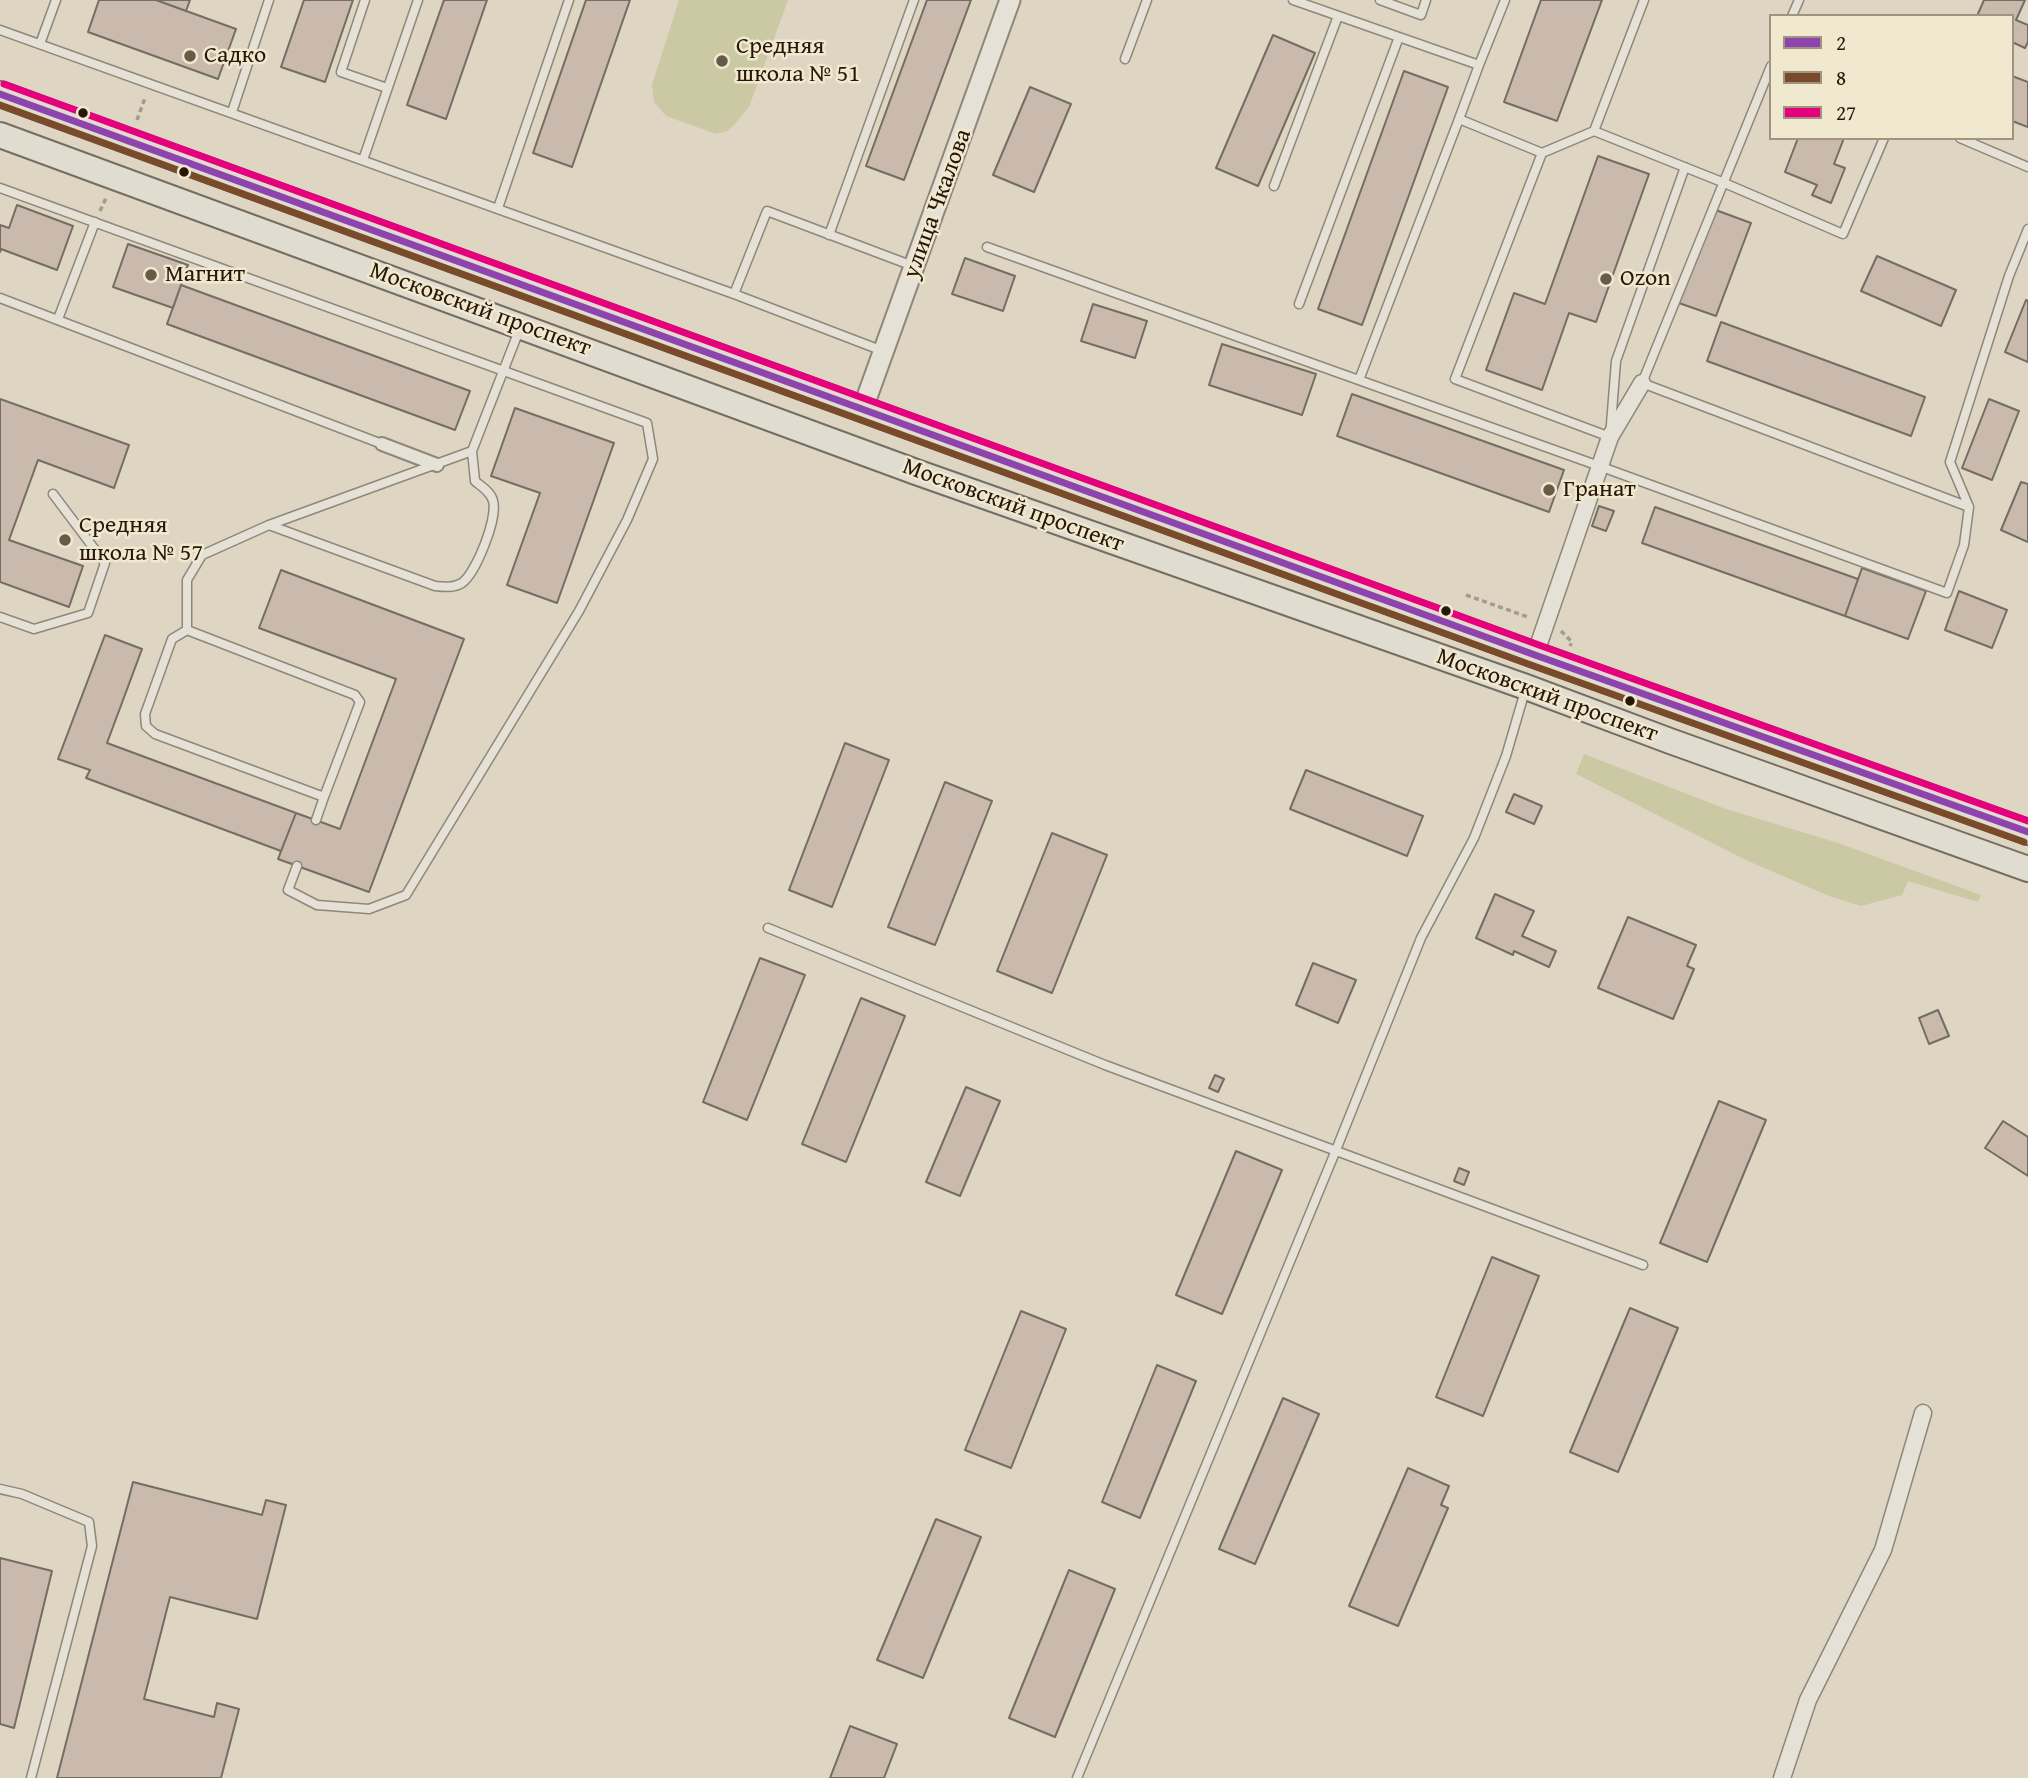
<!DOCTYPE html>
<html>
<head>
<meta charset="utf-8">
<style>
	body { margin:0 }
	#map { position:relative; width:2028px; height:1778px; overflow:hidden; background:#ded6c2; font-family:"Gentium Book Plus",serif }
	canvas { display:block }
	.legend { position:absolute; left:1769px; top:14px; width:245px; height:126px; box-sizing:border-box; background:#f1e8d0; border:2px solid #a09480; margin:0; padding:9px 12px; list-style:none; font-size:21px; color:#271707 }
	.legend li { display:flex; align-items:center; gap:14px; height:35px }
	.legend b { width:35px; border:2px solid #a09480 }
</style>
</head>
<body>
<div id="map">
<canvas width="2028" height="1778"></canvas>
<ul class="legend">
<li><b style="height:9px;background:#8e44ad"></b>2</li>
<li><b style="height:9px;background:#7a4b2a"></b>8</li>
<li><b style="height:9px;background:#e5007d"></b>27</li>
</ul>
</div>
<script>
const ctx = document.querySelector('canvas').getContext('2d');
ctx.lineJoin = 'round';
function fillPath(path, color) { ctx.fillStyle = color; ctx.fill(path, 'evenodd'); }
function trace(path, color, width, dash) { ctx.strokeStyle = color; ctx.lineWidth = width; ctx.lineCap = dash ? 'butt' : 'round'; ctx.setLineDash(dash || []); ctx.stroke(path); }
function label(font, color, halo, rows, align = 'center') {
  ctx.font = font + ' "Gentium Book Plus",serif'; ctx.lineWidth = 5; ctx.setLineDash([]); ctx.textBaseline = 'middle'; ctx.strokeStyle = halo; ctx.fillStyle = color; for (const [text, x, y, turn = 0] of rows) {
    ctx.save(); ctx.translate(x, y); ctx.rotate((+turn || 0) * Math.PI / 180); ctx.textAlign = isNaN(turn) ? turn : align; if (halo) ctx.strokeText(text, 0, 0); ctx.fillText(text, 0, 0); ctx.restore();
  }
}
const green = new Path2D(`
	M679,0H788L749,107L734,125L727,131L716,134L666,116L654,102L652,85Z
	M1584,754L1726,809L1838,843L1981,895L1978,902L1908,881L1902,895L1861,906L1829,896L1746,860L1576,774Z`);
const building = new Path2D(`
	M99,0H156L236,29L218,79L88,32Z
	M156,0H190L186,11Z
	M304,0H353L325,82L281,67Z
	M444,0H487L446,119L407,105Z
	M586,0H630L572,167L533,153Z
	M927,0H971L904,180L866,166Z
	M1541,0H1602L1557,121L1504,102Z
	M1984,0H2025L2016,20L2028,25V42L2025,48L2012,42V16H1977Z
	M1273,35L1315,53L1258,186L1216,168Z
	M1404,71L1448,87L1362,325L1318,309Z
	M2012,76L2028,82V127L2012,121Z
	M1030,87L1071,104L1034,192L993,175Z
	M1798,138H1844L1834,164L1845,168L1831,203L1812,195L1817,185L1785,172Z
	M1598,156L1649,174L1596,322L1569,313L1542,390L1486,370L1514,293L1545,304Z
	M17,205L73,226L57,270L1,249L0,252V225L9,228Z
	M1713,209L1751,223L1716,316L1679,303Z
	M128,244L188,265L173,308L113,287Z
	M1877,256L1956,290L1941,326L1861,291Z
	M965,258L1015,276L1003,311L952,294Z
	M181,285L470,391L455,430L167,324Z
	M2026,300L2028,301V362L2005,352Z
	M1093,304L1147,321L1135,358L1081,341Z
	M1721,322L1925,397L1911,436L1707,361Z
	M1222,344L1316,374L1302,415L1209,385Z
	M1352,394L1564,470L1549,512L1337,436Z
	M0,399L129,445L114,488L38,460L9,540L83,566L69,607L0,582Z
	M1989,399L2019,411L1992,480L1962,468Z
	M515,408L614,443L557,603L507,585L540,493L491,476Z
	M2021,482L2028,484V542L2001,530Z
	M1599,506L1614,511L1606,531L1592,526Z
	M1655,507L1858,579L1845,616L1642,543Z
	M1862,568L1926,591L1908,639L1845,616Z
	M281,570L464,639L369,892L278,859L296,813L340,829L396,679L259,628Z
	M1959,591L2007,610L1992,648L1945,630Z
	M105,635L142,649L107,743L296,813L281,851L86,778L90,770L58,759Z
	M845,743L889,760L832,907L789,890Z
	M1306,770L1423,816L1407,856L1290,809Z
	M945,782L992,801L935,945L888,927Z
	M1514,794L1542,806L1534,824L1506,812Z
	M1052,833L1107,855L1052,993L997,971Z
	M1495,894L1534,911L1522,936L1556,951L1549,967L1514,951L1513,955L1476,938Z
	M1628,917L1696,945L1687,966L1694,969L1673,1019L1598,988Z
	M760,958L805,975L747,1120L703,1102Z
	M1313,963L1356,980L1338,1023L1296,1005Z
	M861,998L905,1016L846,1162L802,1144Z
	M1938,1010L1949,1036L1929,1044L1919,1018Z
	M1215,1075L1224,1079L1218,1092L1209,1088Z
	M966,1087L1000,1101L960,1196L926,1182Z
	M1719,1101L1766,1120L1707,1262L1660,1243Z
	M2003,1121L2028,1137V1176L1985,1148Z
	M1236,1151L1282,1170L1222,1314L1176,1295Z
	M1459,1168L1469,1172L1464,1185L1454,1181Z
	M1492,1257L1539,1276L1483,1416L1436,1397Z
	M1630,1308L1678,1328L1618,1472L1570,1452Z
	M1021,1311L1066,1329L1011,1468L965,1450Z
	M1157,1365L1196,1381L1140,1518L1102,1502Z
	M1283,1398L1319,1414L1255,1564L1219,1549Z
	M1408,1468L1449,1486L1441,1505L1448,1508L1398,1626L1349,1606Z
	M133,1482L262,1515L266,1500L286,1505L257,1619L170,1597L144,1699L214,1717L217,1703L239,1709L221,1778H57Z
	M936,1519L981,1537L923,1678L877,1660Z
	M0,1558L52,1571L14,1728L0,1724Z
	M1069,1570L1115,1589L1055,1737L1009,1718Z
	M850,1726L897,1744L884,1778H830Z`);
const path = new Path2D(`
	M137,120L145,98
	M100,211L107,196
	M1466,595L1528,617
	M1561,631L1572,642L1570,646`);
const service = new Path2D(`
	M365,0L341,72L387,88
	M1293,0L1479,65L1505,0
	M1380,0L1421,15L1426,0
	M1792,16L1799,0
	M0,30L734,294L883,351
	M40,44L56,0
	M1125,59L1147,0
	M1479,65L1459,119L1542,153L1455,379L1610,437L1616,361L1685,167
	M1771,66L1642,383L1969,507
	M232,112L269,0
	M1594,131L1644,0
	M1960,138L2028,167
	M1542,153L1594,131L1722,182L1843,234L1884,138
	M363,160L418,0
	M1274,186L1338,16
	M0,188L647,423L653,459L627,520L579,611L406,895L369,909L317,905L288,890L297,866
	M498,208L569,0
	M829,235L914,0
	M987,247L1599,466L1947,593L1964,545L1969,507L1950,462L2009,276L2028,229
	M734,294L767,211L913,266
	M0,298L382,444
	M1299,304L1399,37
	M58,319L95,222
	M1359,380L1459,119
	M269,525L472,451
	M0,617L34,629L88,613L105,563L53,494
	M187,630L172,639L145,714L146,726L155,734L324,797L360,702L355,695L187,630V580L202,555L269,525L435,586C444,587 454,588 462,583C476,573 498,518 493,501C491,492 482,487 475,481L472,451L520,328
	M316,820L324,797
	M768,928L1105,1065L1643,1265
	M0,1489L22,1494L89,1522L92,1546L31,1778
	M1077,1778L1336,1150L1421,938L1474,838L1506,756L1525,691`);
const pedestrian = new Path2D(`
	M382,444L437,465`);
const minor = new Path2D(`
	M1535,655L1610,437L1642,383
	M1782,1778L1808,1700L1883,1550L1923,1413`);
const tertiary = new Path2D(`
	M863,408L1010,0`);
const primary = new Path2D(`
	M0,94L1535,655L2028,832
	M0,135L916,472L1526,687L1670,741L2028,869`);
const bus1 = new Path2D(`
	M0,94L1535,655L2028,832`);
const bus2 = new Path2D(`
	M0,105L1531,665L2024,842`);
const bus3 = new Path2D(`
	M4,84L1539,645L2028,821`);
const markers = [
	[190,56,7,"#675a48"],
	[722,61,7,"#675a48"],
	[83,113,6,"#271707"],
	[184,172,6,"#271707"],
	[151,275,7,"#675a48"],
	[1606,279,7,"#675a48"],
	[1549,490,7,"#675a48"],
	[65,540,7,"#675a48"],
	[1446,611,6,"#271707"],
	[1630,701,6,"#271707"]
];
const poiNames = [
	["Средняя",736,47],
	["школа № 51",736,75],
	["Садко",204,56],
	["Магнит",165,275],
	["Ozon",1620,279],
	["Гранат",1563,490],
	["Средняя",79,526],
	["школа № 57",79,554]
];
const streetNames = [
	["улица Чкалова",938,204,-70],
	["Московский проспект",480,310,20],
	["Московский проспект",1013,506,20],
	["Московский проспект",1547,696,20]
];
fillPath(green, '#cac9a4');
fillPath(building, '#c9baad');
trace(building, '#746d61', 2);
trace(service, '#8e877a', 11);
trace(pedestrian, '#8e877a', 16);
trace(minor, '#8e877a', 19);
trace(tertiary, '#8e877a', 23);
trace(primary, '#746d61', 28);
trace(path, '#a19b92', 3.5, [5, 3.5]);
trace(service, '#e5e1d7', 8);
trace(pedestrian, '#e5e1d7', 12);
trace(minor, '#e5e1d7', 16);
trace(tertiary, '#e5e1d7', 19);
trace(primary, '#e1dcd0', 24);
trace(bus1, '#8e44ad', 7);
trace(bus2, '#7a4b2a', 7);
trace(bus3, '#e5007d', 7);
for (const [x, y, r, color] of markers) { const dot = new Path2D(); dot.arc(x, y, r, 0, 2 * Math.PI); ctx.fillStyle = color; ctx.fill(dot); trace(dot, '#f1e8d0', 2.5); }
label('24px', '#271707', '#f1e8d0', poiNames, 'left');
label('24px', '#271707', '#f1e8d0', streetNames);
</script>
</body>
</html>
